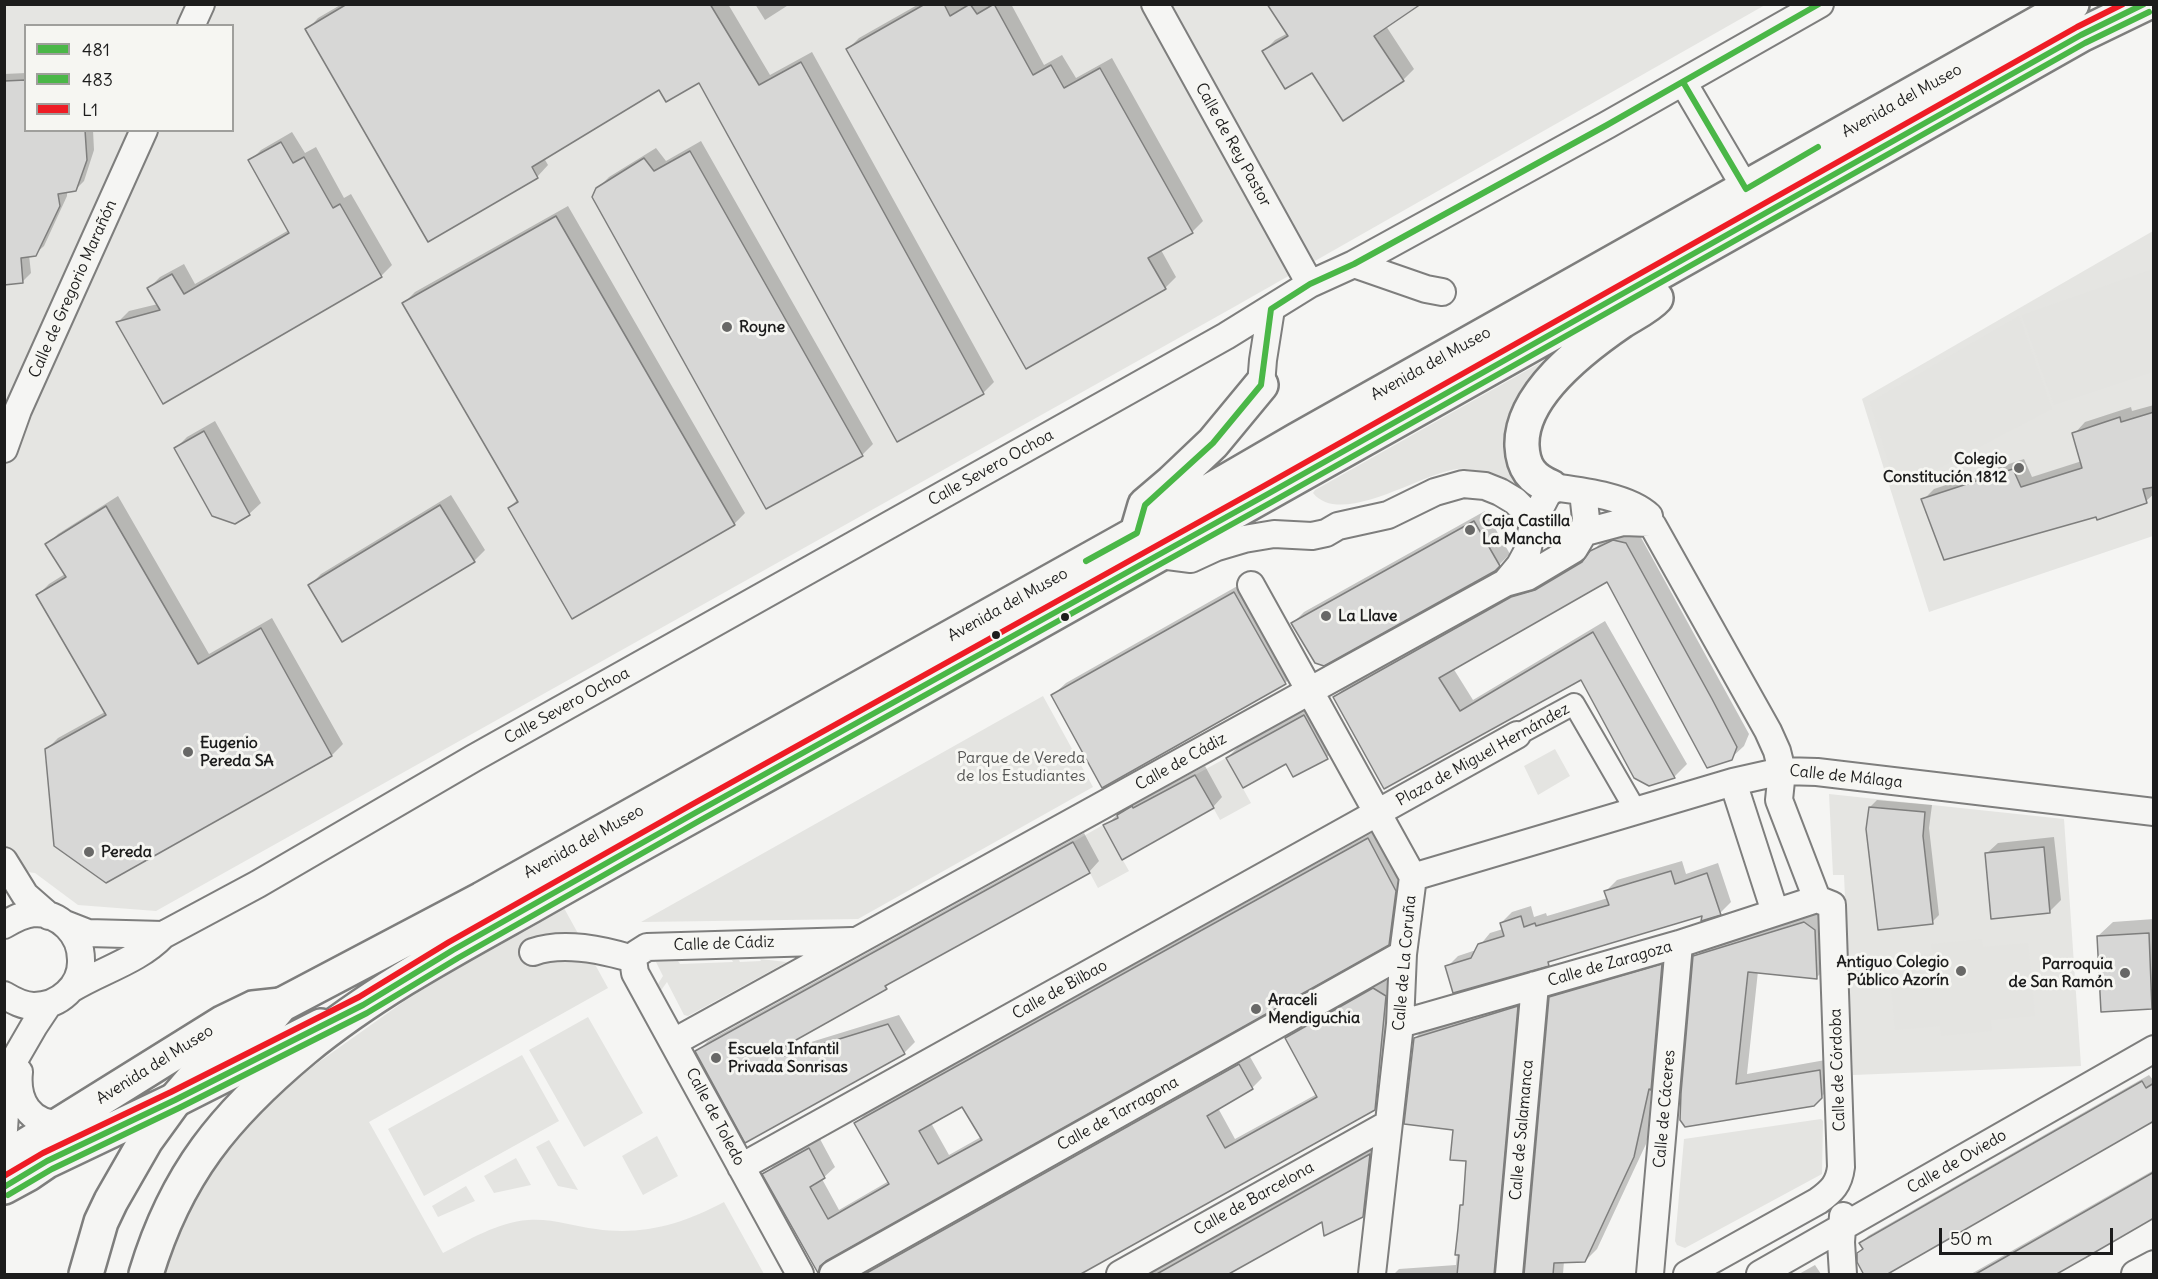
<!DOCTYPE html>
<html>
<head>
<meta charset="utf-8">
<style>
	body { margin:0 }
	#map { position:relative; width:2158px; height:1279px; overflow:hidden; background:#f5f5f3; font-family:Delius,sans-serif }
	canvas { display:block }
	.frame { position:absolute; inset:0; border:6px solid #1c1c1c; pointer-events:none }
	.legend { position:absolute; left:24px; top:24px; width:210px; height:108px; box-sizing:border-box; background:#f6f6f2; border:2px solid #9f9f9c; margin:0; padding:8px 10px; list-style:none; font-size:18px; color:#1c1c1c }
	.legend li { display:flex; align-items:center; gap:12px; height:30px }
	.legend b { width:30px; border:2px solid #9f9f9c }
	.scale { position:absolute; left:1939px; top:1228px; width:174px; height:27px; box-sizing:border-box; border:3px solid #1c1c1c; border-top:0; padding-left:8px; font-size:18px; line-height:21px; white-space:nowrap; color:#1c1c1c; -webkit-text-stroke:4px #f6f6f2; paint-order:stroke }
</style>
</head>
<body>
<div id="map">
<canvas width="2158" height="1279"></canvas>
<div class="frame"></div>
<ul class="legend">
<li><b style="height:8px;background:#4ab747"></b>481</li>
<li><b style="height:8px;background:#4ab747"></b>483</li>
<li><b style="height:8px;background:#ee1c25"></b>L1</li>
</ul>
<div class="scale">50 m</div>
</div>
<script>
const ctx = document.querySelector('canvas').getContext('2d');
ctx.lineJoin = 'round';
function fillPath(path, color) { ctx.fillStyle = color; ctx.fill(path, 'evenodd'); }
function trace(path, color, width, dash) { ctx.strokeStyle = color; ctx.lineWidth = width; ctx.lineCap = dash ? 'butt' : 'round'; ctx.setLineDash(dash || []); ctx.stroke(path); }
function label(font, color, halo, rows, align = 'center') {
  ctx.font = font + ' Delius,sans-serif'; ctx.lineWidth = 6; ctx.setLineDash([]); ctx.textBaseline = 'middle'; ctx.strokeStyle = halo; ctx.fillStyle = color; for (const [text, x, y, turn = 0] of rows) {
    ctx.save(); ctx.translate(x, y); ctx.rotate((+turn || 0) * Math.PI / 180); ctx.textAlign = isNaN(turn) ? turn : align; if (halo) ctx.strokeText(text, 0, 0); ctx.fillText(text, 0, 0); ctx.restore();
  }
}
const built = new Path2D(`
	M5,5H1765L1234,307L156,911L78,905L35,873L5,869ZM26,26H232V130H26Z
	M2153,231V536L1929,612L1862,399Z
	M1829,794L2064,819L2081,1066L1853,1075L1844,875H1833Z`);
const green = new Path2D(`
	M2153,269V372L2054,405L2022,315Z
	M2019,316L2052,409L1897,490L1870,402Z
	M1545,360L1549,363C1528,389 1500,416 1504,452C1505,464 1512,472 1515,483C1509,482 1503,479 1497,477C1484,472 1471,468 1457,469C1422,473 1341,528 1313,493L1315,490Z
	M1043,696L1093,787L858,919L641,922Z
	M1555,749L1570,776L1538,795L1524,766Z
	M1226,758L1251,803L1220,820L1195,775Z
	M1103,825L1129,871L1098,888L1073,842Z
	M564,908L608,988L369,1122L443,1253C469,1240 498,1222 528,1220C551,1218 573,1226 596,1229C642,1236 683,1224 724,1202L764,1274H163L170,1247L195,1196L239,1128L316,1064L406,1000L496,944Z
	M1982,939L1983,947L2028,943L2035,1016L1991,1020L1992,1031L1941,1036L1940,1026L1895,1030L1888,958L1932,953L1931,944Z
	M760,959L787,962L688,1016L684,1015L667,982L657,996L654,990L663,976L656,962L678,961L680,964L733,962L732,960H739L740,962L761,961Z
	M588,1017L643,1113L584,1147L529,1050Z
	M522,1055L559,1121L424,1196L388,1129Z
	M1821,1119L1823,1121L1822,1174L1685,1248L1677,1245L1675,1241L1684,1139Z
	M657,1136L678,1176L643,1195L622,1156Z
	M549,1140L578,1190L558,1186L536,1147Z
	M516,1158L531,1185L494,1193L484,1176Z
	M466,1186L475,1201L438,1217L432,1206Z`);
const shadow = new Path2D(`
	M342,4H728L770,75L812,52L994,382L983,393L699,80L659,88L544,158L548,165L537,177L429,240L307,30L318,18Z
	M755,4H790L765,20Z
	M919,4H1011L1044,65L1062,55L1076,78L1112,58L1203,221L1192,232L1161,250L1176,277L1165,288L848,49L859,38Z
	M1386,26L1414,69L1403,80L1313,71L1264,51L1275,40L1288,33Z
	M26,73V130H93L94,150L84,181L75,190L67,191V196L44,246L35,254L29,255L31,273L22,282L4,283V74Z
	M292,132L305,153L316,147L344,198L351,194L392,265L381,276L118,322L129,311L158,304L149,288L160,277L184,264L195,284L289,230L250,161L261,150Z
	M701,141L873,444L862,455L597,189L609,177L656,148L666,161Z
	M568,206L745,513L734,524L509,508L518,499L404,303L415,292Z
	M2154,405V494L2146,501L2097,515L1923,500L1934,489L2024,459L2032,477L2082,461L2074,434L2085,422L2131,407L2132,411Z
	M215,421L261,503L249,514L234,522L176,448L187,437Z
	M451,495L485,550L474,561L310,585L321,574Z
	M118,496L209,654L272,618L343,744L332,755L106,881L47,749L58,738L105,712L38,595L49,584L65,574L47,545L58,534Z
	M1485,511L1510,554L1494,570L1293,623L1304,612Z
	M1638,532L1749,734L1744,746L1731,758L1608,580L1453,668L1473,700L1605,621L1687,764L1675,776L1649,784L1582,678L1385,787L1335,697L1347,685L1524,585L1548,578L1591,553L1604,539Z
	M1248,580L1298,670L1285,683L1053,695L1066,683Z
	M1319,701L1342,743L1327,757L1287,762L1227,758L1242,743Z
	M1205,766L1222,797L1213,807L1105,826L1128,805L1142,797L1143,799Z
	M1877,800L1932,805L1929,828L1939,915L1932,922L1870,807Z
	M1379,829L1406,880L1399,932L1388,943L830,1257L818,1270L764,1175L775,1164L820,1139L835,1167L822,1179L839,1210L889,1181L856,1123L866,1113ZM963,1105L981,1137L949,1155L931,1123Z
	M1084,833L1099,861L1089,872L895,978L886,987L792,1040L795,1047L899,1015L915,1042L904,1053L746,1141L697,1052L708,1041Z
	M2054,837L2061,900L2050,911L1986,854L1998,843Z
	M1682,861L1686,874L1718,863L1731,902L1720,913L1704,914L1554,958L1548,964L1447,967L1458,956L1476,950L1490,933L1503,929L1501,923L1512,912L1531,906L1534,917L1546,913L1547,916L1608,898L1606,891L1617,880Z
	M1816,911L1826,918L1828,966L1816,978L1758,971L1747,1074L1831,1059L1833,1085L1813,1105L1682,1119L1698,955L1710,943Z
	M2154,919V1006L2152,1008L2098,936L2113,922Z
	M1672,954L1660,1079L1646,1144L1597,1249L1585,1261H1564L1563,1274H1526L1550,998L1562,986Z
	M1384,979L1395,986L1385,1099L1374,1109L1076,1274H857L1249,1055L1262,1078L1252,1088L1218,1108L1235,1139L1317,1094L1287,1038L1296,1028Z
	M1529,995L1512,1274H1394L1399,1269L1456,1265L1461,1205L1465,1202L1467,1160L1415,1038L1427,1026Z
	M2149,1075L2154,1081V1119L1858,1253L1864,1248L1861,1243L1868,1236Z
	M1381,1144L1374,1204L1362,1216L1323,1219L1224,1274H1147Z
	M2154,1170V1216L2052,1274H1971Z
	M1815,1265L1821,1274H1799Z`);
const building = new Path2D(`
	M347,4H710L759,85L801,62L984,394L897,442L699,83L666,102L659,90L532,167L538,178L428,242L305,29Z
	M925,4H944L950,16L970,4L977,14L994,4L1033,75L1051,65L1064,88L1100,68L1193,233L1148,258L1166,289L1026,369L846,49Z
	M1267,4H1421L1374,36L1404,81L1343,121L1312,73L1285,89L1262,51L1288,36Z
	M26,80V130H85L87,160L76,191L58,194L60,206L36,256L21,258L23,283L4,285V81Z
	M281,142L293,163L304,157L333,208L340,204L382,277L163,404L116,322L160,310L147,288L172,274L184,294L289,233L248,160Z
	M690,151L863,456L766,509L592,197L596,188L644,158L654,171Z
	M556,216L735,525L572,619L508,508L518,502L402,303Z
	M2154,412V487L2143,489L2147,503L2097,520L2096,517L1944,560L1921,499L2013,469L2021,487L2082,468L2072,433L2120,417L2121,422Z
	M204,431L250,515L235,524L212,516L174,448Z
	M440,505L475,562L342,642L308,585Z
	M106,506L198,664L261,628L332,756L106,883L54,846L45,749L106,715L36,595L66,577L45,544Z
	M1474,521L1500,566L1495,571L1324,666L1315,663L1291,623Z
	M1613,540L1626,543L1712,699L1737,747L1732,760L1707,768L1607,582L1439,678L1460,711L1593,632L1675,778L1649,786L1634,778L1581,680L1384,789L1333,697L1511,597L1535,590L1582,562L1590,551Z
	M1234,592L1286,684L1102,788L1051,695Z
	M1304,715L1328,759L1293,777L1286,764L1243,788L1226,758Z
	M1195,775L1214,808L1122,860L1103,825L1118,818L1117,815L1132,806L1133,808Z
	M1869,807L1925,812L1923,836L1933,924L1878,930L1866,829Z
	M1368,838L1396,891L1389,945L826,1261L820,1266L818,1273L762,1174L809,1148L825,1178L810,1187L828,1219L889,1184L854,1123ZM962,1107L982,1140L938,1164L919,1131Z
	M1073,842L1090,873L885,986L887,989L780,1049L784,1056L888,1024L905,1054L745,1143L695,1051Z
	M2044,847L2050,913L1991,919L1985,853Z
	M1671,871L1675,884L1707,873L1721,915L1701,921L1702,916L1548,962L1549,966L1453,993L1445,966L1471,958L1478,944L1504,936L1500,923L1521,916L1524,927L1535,923L1536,926L1609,905L1604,891Z
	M1804,922L1815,930L1817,979L1748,972L1736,1084L1820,1070L1822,1098L1814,1106L1685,1127L1680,1120L1681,1093L1693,956Z
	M2149,933L2152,1009L2101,1012L2097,936Z
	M1662,964L1651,1090L1649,1089L1634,1157L1585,1262L1554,1263L1553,1275H1524L1549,997Z
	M1373,988L1386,996L1375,1110L1079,1275H863L1239,1064L1253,1089L1207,1116L1225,1148L1317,1097L1285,1038Z
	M1518,1006L1494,1275H1457L1459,1255H1455L1458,1228L1460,1205H1463L1466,1161L1450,1160L1453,1130L1404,1124L1414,1038Z
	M2142,1081L2146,1088L2154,1083V1121L1886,1275H1864L1857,1262V1253L1863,1249L1859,1243Z
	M1370,1154L1363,1217L1324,1236L1322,1222L1227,1275H1155Z
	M2154,1172V1218L2085,1258L2055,1275H1974Z`);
const pedestrian = new Path2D(`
	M1517,735L1574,704L1636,811`);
const minor = new Path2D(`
	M1155,4L1310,284
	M191,26L201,4
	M1683,82L1746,189
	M1354,264L1426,289L1442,292
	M1261,385L1263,360L1271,309
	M4,449L18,410L144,130
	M1160,555L1191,559L1217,547L1244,539L1274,534L1312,536L1326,533L1338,526L1388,515L1435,492L1463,484L1485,486L1500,492L1515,501L1534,520L1549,530L1567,537L1623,522L1650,523
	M1505,583L1520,565L1527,552L1534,520L1551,487C1580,491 1628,496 1649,516L1650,523L1653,526L1768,731L1777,751L1782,771L1779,800L1817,899L1832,905L1841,1167C1839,1184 1832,1191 1818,1201L1687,1274
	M1251,585L1413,877L1403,954L1400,1024L1372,1274
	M1733,782L1775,912
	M4,861L25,895L49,916
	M1413,877L1733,782L1782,771L1817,772L2154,812
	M65,924L88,933L163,935
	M4,925C14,919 23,914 34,913C60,913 81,934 81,960C82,986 59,1006 34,1006C23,1006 14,1001 4,995
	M533,952C564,941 603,950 633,959
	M633,959L635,973L800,1274
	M633,959L636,954L647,947L852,941
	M71,989C102,970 138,961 163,935L258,884L474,758L1226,336L1310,284L1354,264L1607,125L1820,4
	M1400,1024L1679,944L1817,899
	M674,1042L1505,583L1527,577L1574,549L1583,534L1586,519L1583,492
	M19,1072C16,1101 30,1124 60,1124
	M4,1130L7,1081L12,1064L34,1026L48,1005
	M741,1167L1517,735
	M833,1274L1403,954
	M1120,1274L1388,1124
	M1509,1274L1535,985
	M1650,1274L1679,944
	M1760,1274L2154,1049
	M1843,1274L1841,1242L1843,1216
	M2135,1274L2154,1264`);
const primary = new Path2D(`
	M4,1159L224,1022L253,1008L281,1005
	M4,1187L28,1174L47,1161L175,1100L321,1026`);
const trunk = new Path2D(`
	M1551,487C1532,479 1523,468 1522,446C1520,395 1584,347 1622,321C1633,314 1648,307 1656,298
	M1138,529L1145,505L1172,482L1213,443L1261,385
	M86,1274L101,1222L111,1201L146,1140L175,1100L211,1058L255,1026L269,1019L281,1005L482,899L1137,533L1297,440L2072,4
	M146,1274C176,1174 225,1115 304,1049C373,992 454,949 531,906C657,834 784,766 909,695C1300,475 1691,256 2081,35L2145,4`);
const bus1 = new Path2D(`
	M1683,82L1746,189L1818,147
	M1086,561L1137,533L1145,505L1213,443L1261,385L1271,309L1310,284L1354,264L1607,125L1819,4
	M4,1187L47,1161L175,1100L363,1005L453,950L695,813L1266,495L2081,35L2144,4`);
const bus2 = new Path2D(`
	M8,1195L52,1169L179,1108L367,1013L458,958L699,821L1270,503L2085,43L2149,12`);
const bus3 = new Path2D(`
	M4,1176L43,1153L171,1092L359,997L449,942L691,805L1262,487L2077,27L2123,4`);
const markers = [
	[727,327,6,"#686867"],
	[2019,468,6,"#686867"],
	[1470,530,6,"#686867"],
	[1326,616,6,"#686867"],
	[1065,617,5,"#1c1c1c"],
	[996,635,5,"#1c1c1c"],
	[188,752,6,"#686867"],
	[89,852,6,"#686867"],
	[1961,971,6,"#686867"],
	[2125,973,6,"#686867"],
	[1256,1009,6,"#686867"],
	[716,1058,6,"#686867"]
];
const streetNames = [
	["Avenida del Museo",1902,101,-29],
	["Calle de Rey Pastor",1233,145,61],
	["Calle de Gregorio Marañón",73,289,-66],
	["Avenida del Museo",1431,364,-29],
	["Calle Severo Ochoa",991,468,-29],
	["Avenida del Museo",1008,605,-29],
	["Calle Severo Ochoa",567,706,-29],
	["Plaza de Miguel Hernández",1483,755,-29],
	["Calle de Cádiz",1181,762,-29],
	["Calle de Málaga",1846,777,6],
	["Avenida del Museo",584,842,-29],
	["Calle de Cádiz",724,944,-2],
	["Calle de La Coruña",1405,963,-85],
	["Calle de Zaragoza",1610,964,-16],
	["Calle de Bilbao",1060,990,-29],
	["Avenida del Museo",155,1065,-32],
	["Calle de Córdoba",1838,1070,-92],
	["Calle de Cáceres",1665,1109,-85],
	["Calle de Tarragona",1118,1114,-29],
	["Calle de Toledo",715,1117,62],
	["Calle de Salamanca",1522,1130,-85],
	["Calle de Oviedo",1957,1162,-30],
	["Calle de Barcelona",1254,1199,-29]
];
const poiNames = [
	["Royne",739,327],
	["Colegio",2007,459,"right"],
	["Constitución 1812",2007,477,"right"],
	["Caja Castilla",1482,521],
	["La Mancha",1482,539],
	["La Llave",1338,616],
	["Eugenio",200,743],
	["Pereda SA",200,761],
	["Pereda",101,852],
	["Antiguo Colegio",1949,962,"right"],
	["Público Azorín",1949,980,"right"],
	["Parroquia",2113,964,"right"],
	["de San Ramón",2113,982,"right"],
	["Araceli",1268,1000],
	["Mendiguchia",1268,1018],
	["Escuela Infantil",728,1049],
	["Privada Sonrisas",728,1067]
];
const parkNames = [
	["Parque de Vereda",1021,758],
	["de los Estudiantes",1021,776]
];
fillPath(built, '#e5e5e2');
fillPath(green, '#e4e4e1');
fillPath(shadow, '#0003');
fillPath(building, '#d7d7d6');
trace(building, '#7e7e7d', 1.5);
trace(pedestrian, '#7e7e7d', 24);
trace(minor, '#7e7e7d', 30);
trace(primary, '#7e7e7d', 38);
trace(trunk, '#7e7e7d', 38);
trace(pedestrian, '#f5f5f3', 20);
trace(minor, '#f5f5f3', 26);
trace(primary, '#f5f5f3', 33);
trace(trunk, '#f5f5f3', 33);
trace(bus1, '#4ab747', 6);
trace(bus2, '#4ab747', 6);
trace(bus3, '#ee1c25', 6);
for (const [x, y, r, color] of markers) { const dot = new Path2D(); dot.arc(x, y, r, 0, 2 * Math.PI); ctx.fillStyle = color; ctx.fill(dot); trace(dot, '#f6f6f2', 2); }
label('16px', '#1c1c1c', '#f6f6f2', streetNames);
label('bold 16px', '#1c1c1c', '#f6f6f2', poiNames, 'left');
label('16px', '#545453', '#f6f6f2', parkNames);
</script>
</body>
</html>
